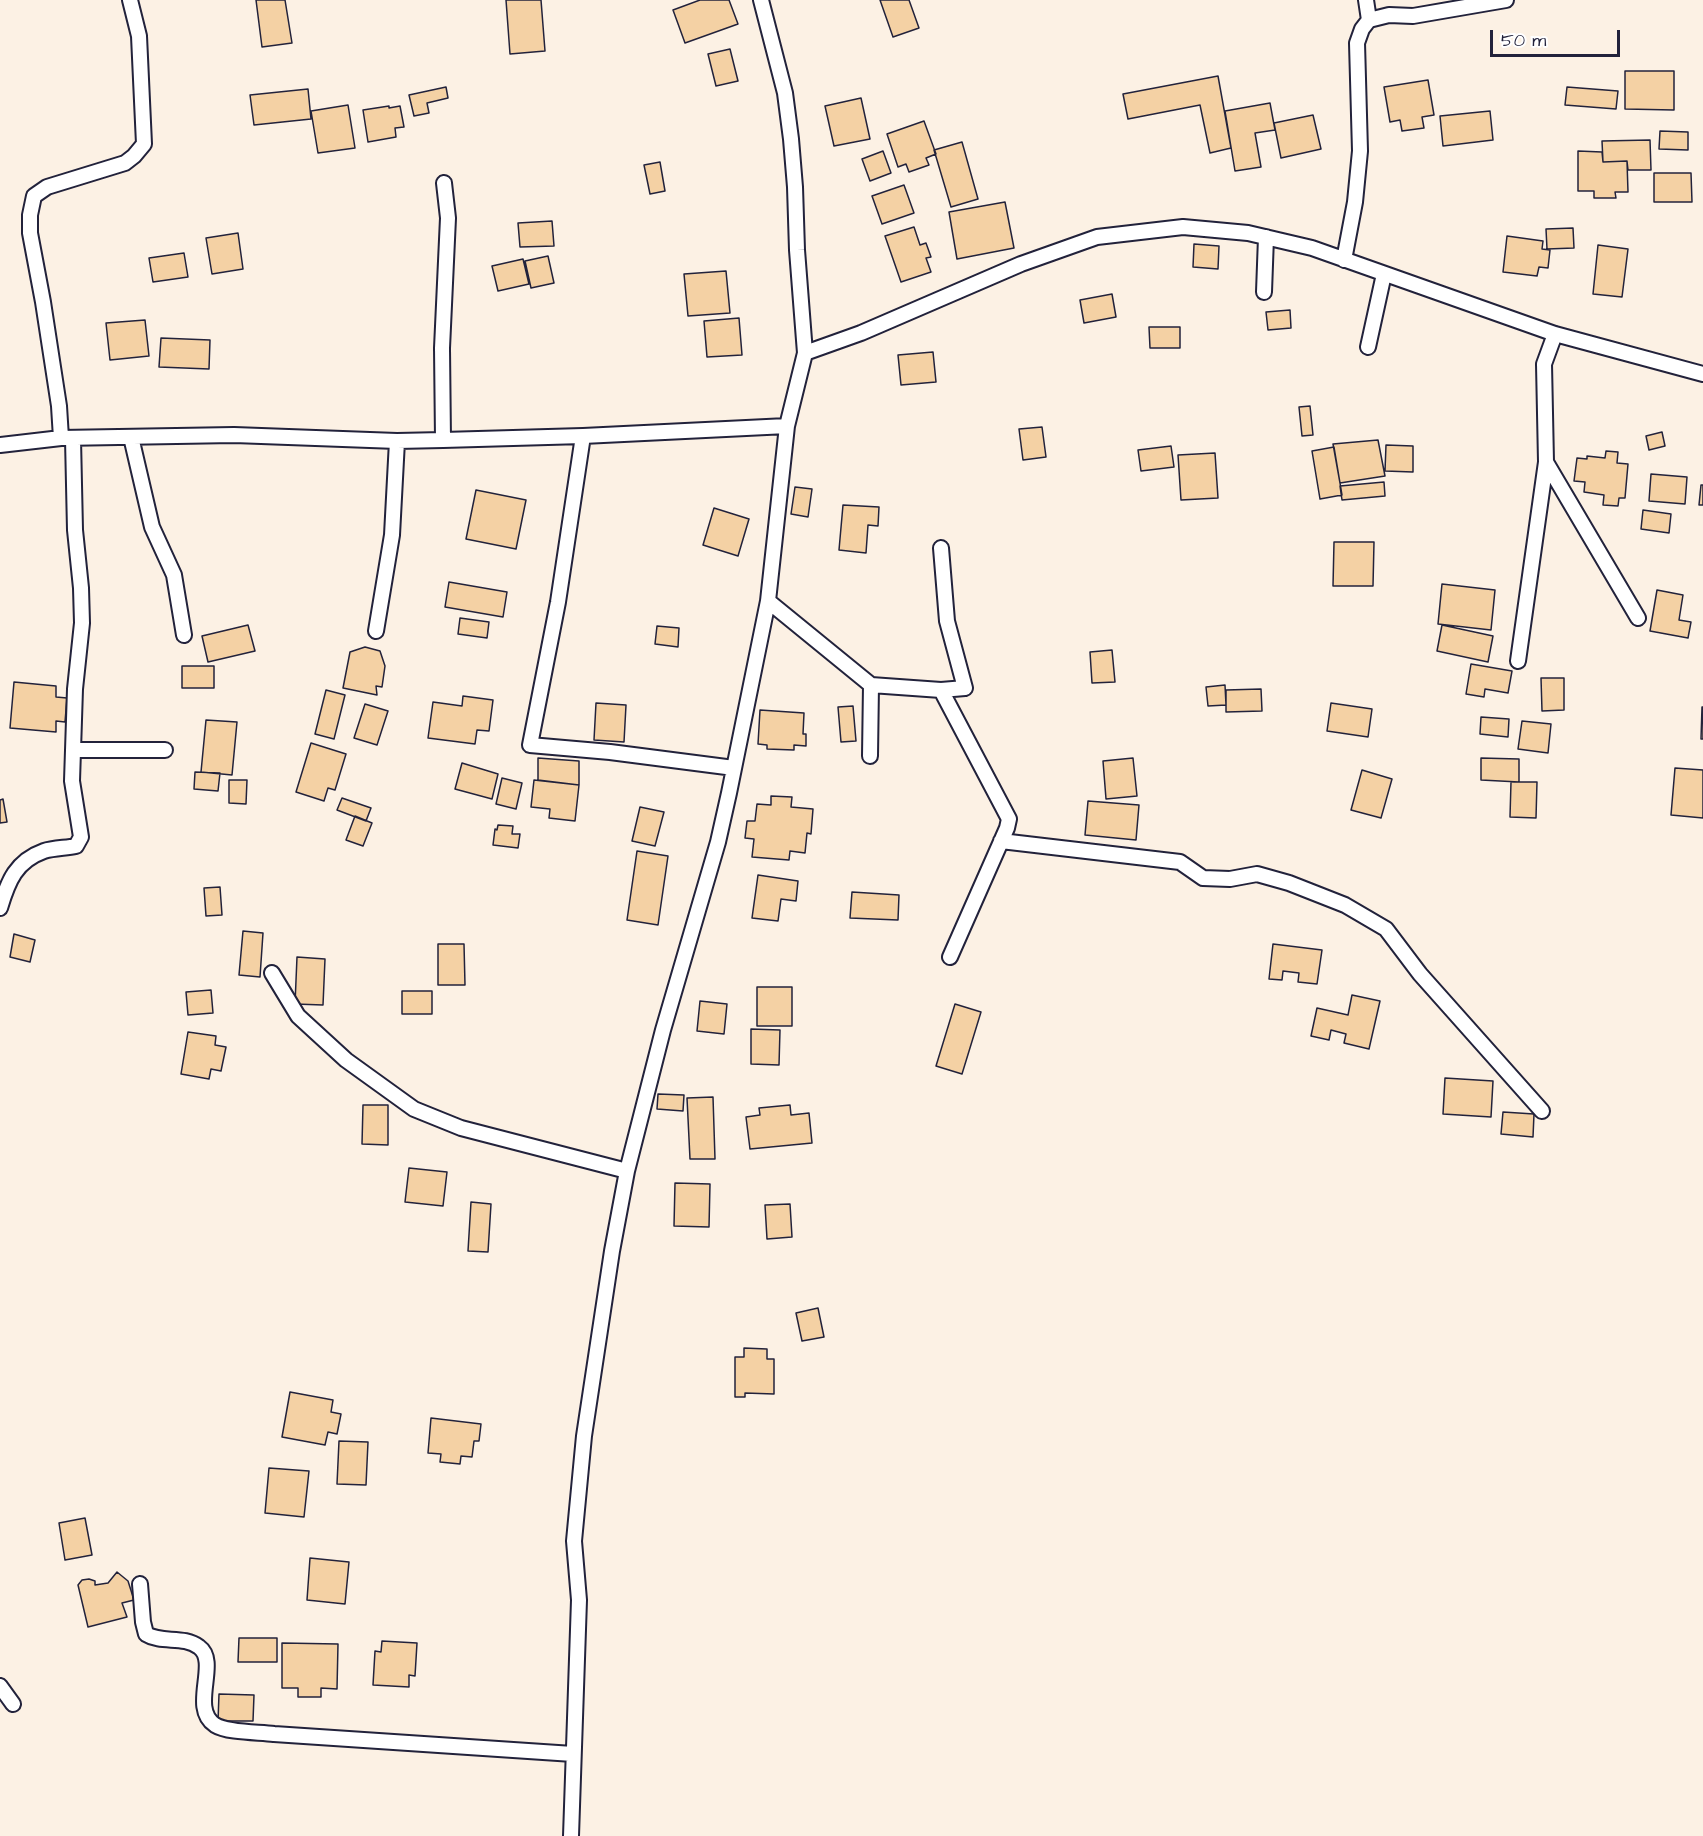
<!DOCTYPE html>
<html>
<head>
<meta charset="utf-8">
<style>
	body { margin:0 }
	#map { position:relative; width:1703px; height:1836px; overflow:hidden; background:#fcf1e4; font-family:"Architects Daughter",sans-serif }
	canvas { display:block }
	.scale { position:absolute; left:1490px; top:30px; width:130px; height:27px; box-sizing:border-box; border:3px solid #22223b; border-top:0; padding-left:8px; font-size:18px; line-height:21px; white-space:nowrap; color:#22223b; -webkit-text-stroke:4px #fff; paint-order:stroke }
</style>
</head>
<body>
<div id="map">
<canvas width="1703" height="1836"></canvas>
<div class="scale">50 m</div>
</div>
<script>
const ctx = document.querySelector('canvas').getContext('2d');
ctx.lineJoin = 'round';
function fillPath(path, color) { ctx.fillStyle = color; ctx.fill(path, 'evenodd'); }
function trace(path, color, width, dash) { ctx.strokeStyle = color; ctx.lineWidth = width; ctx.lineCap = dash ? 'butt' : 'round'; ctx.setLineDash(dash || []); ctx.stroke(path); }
const building = new Path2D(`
	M256,0H285L292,43L262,47Z
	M506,0H541L545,51L510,54Z
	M700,0H729L738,24L685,43L673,10Z
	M880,0H909L919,28L893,37Z
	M730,49L738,81L716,86L708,54Z
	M1625,71H1674V110L1625,109Z
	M1218,76L1231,148L1210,153L1200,105L1128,119L1123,94Z
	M1428,80L1434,115L1422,117L1424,128L1402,131L1400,120L1390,122L1384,87Z
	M446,87L448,98L427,103L429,113L414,116L409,95Z
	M1567,87L1618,91L1616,109L1565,105Z
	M308,89L311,119L254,125L250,95Z
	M861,98L870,139L834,146L825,106Z
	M1270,103L1275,130L1255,133L1261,167L1235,171L1225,111Z
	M348,105L355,148L318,153L311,111Z
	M389,106V108L400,106L404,127L395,128L396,137L368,142L363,110Z
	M1490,111L1493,140L1443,146L1440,116Z
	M1313,115L1321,149L1281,158L1274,123Z
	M924,121L936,154L926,158L929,165L909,172L906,164L898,167L887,134Z
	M1660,131L1688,132V150L1659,149Z
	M1650,140L1651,170H1628L1627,161L1603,162L1602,141Z
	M962,142L978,199L951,207L934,150Z
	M883,151L891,173L870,181L862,159Z
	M1578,151L1602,152L1603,162L1627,161L1628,192H1615L1616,198H1594V191H1578Z
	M660,162L665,191L650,194L644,165Z
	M1654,173H1691L1692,202H1654Z
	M904,185L914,213L882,224L872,196Z
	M1005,202L1014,248L957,259L949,212Z
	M552,221L554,246L520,247L518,223Z
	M914,227L920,245L926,243L931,257L926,258L931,272L901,282L885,236Z
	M1573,228L1574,248L1547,249L1546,229Z
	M238,233L243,269L212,274L206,238Z
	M1507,236L1543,241L1542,249L1550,250L1548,268L1539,267L1537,276L1503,272Z
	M1194,244L1219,246L1218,269L1193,267Z
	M1598,245L1628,249L1622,297L1593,294Z
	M184,253L188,277L153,282L149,258Z
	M548,256L554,283L531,288L525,261Z
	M523,259L529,284L498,291L492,266Z
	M726,271L730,313L688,316L684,274Z
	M1112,294L1116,317L1084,323L1080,300Z
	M1290,310L1291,328L1268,330L1266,312Z
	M739,318L742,355L707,357L704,321Z
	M145,320L149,356L110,360L106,323Z
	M1149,327H1180V348H1150Z
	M161,338L210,340L209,369L159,367Z
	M933,352L936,382L901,385L898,355Z
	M1310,406L1313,435L1302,436L1299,407Z
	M1042,427L1046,457L1023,460L1019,429Z
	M1662,432L1665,446L1649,450L1646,436Z
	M1378,440L1385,476L1340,483L1333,444Z
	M1386,445L1413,446V472L1385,471Z
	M1171,446L1174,467L1141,471L1138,450Z
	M1334,447L1342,495L1320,499L1312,451Z
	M1606,451L1618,452L1617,463L1628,464L1625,498H1619L1618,506L1603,505L1604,495L1584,492L1585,482L1574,481L1577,458L1587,459V456L1605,458Z
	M1215,453L1218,498L1181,500L1178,455Z
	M1651,474L1687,477L1685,504L1649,501Z
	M1384,482L1385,496L1342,500L1340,486Z
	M1701,485H1703V505H1699Z
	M795,487L812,489L808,517L791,514Z
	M476,490L526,500L516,549L466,539Z
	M843,505L879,507L878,526L868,525L866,553L839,550Z
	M714,508L749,519L738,556L703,545Z
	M1643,510L1671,514L1669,533L1641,529Z
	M1334,542H1374L1373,586H1333Z
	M449,582L507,592L503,617L445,607Z
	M1442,584L1495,590L1491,630L1438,624Z
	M1657,590L1683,595L1679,620L1691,622L1688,638L1650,631Z
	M460,618L489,622L487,638L458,634Z
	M248,625L255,651L208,662L202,636Z
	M1442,625L1493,636L1488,662L1437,651Z
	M657,626L679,628L678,647L655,644Z
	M365,647L380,651L385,666L382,687L376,686L377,695L343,688L350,652Z
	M1112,650L1115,682L1092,683L1090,652Z
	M1471,664L1512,671L1508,693L1485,689L1484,697L1466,694Z
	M182,666H214V688H182Z
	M1541,678H1564V710L1542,711Z
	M14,682L56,686V697L67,698L65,722L56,721V732L10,728Z
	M1225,685L1226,705L1208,706L1206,687Z
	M1261,689L1262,711L1226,712V690Z
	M326,690L345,695L334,739L315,734Z
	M463,696L493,700L489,731L477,730L475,744L428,738L433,702L462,706Z
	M596,703L626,705L624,742L594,740Z
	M1331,703L1372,709L1368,737L1327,731Z
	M365,704L388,711L377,745L354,738Z
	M853,706L856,741L841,742L838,707Z
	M1702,707H1703V739H1701Z
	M760,710L804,713L803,734H806V746L794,745V750L767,749V745L758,744Z
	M1481,717L1509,719L1508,737L1480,734Z
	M206,720L237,722L232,775L201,772Z
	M1522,721L1551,724L1548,753L1518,749Z
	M311,743L346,754L335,790L328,788L324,801L296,792Z
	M538,758L579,761V785L538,780Z
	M1133,758L1137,796L1106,799L1103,761Z
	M1481,758L1519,759V782L1481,780Z
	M462,763L498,774L492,799L455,789Z
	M1675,768L1703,770V818L1671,815Z
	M1362,770L1392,779L1381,818L1351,810Z
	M195,772L220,773L218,791L194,789Z
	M502,778L522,783L516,809L496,804Z
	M229,780H247L246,804L229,803Z
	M534,780L579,785L575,821L549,818L550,809L531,807Z
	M1511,782H1537L1536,818L1510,817Z
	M771,796L792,797L791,807L813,809L811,834L807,833L805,853L790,851L789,860L752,857L754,839L745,838L747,821H755L757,804L771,805Z
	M342,798L371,808L366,821L337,810Z
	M3,799L7,822L0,823V800Z
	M1088,801L1139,805L1136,840L1085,835Z
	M640,807L664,812L655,846L632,841Z
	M355,816L372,823L363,846L346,840Z
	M498,825L513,826L512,834H520L518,848L493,845L495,829L497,830Z
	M637,851L668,856L658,925L627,920Z
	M758,875L798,881L796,901L781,899L778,921L752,918Z
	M220,887L222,915L206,916L204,888Z
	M852,892L899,895L898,920L850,918Z
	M243,931L263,933L260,977L239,975Z
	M14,934L35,940L30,962L10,957Z
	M438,944H464L465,985H438Z
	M1273,944L1322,950L1317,984L1298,982L1299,973L1283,971L1282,980L1269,979Z
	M297,957L325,959L323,1005L295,1004Z
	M757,987H792V1026H757Z
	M211,990L213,1013L188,1015L186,992Z
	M402,991H432V1014H402Z
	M1352,995L1380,1001L1369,1049L1344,1043L1346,1034L1331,1030L1329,1040L1311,1036L1317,1008L1348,1015Z
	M700,1001L727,1004L724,1034L697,1031Z
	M955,1004L981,1012L962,1074L936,1066Z
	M751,1029L780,1030L779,1065L751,1064Z
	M188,1032L216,1036L215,1045L226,1047L221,1071L211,1069L209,1079L181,1074Z
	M1445,1078L1493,1081L1491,1117L1443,1114Z
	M658,1094L684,1095L683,1111L657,1109Z
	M713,1097L715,1159H690L687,1098Z
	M363,1105H388V1145L362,1144Z
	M790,1105L791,1115L809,1113L812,1143L750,1149L746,1117L760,1115L759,1108Z
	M1503,1112L1534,1114L1533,1137L1501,1134Z
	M409,1168L447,1172L443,1206L405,1202Z
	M675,1183L710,1184L709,1227L674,1226Z
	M471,1202L491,1204L488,1252L468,1251Z
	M790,1204L792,1237L767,1239L765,1205Z
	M818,1308L824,1337L802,1341L796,1313Z
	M744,1348L767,1349V1359H774V1394L745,1393V1397H735V1357H744Z
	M290,1392L333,1400L331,1412L341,1414L337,1434L328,1432L325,1445L282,1437Z
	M431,1418L481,1424L479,1441H474L472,1457L461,1456L460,1464L440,1462L441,1454L428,1453Z
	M339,1441L368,1442L366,1485L337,1484Z
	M269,1468L309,1471L304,1517L265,1513Z
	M85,1518L92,1555L65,1560L59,1523Z
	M310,1558L349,1562L345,1604L307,1600Z
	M117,1572L128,1581L134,1600L122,1603L127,1617L88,1627L78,1585L82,1580L89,1579L95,1581V1585L108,1583Z
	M239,1638H277V1662H238Z
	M382,1641L417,1643L415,1676L409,1675V1687L373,1685L375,1651L381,1652Z
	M282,1643L338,1644L337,1689L321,1688V1697H298V1688H282Z
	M219,1694L254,1695L253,1721H218Z`);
const street = new Path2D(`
	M1366,0L1369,20
	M1344,260L1355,202L1360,151L1357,43L1362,29L1369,20L1389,15L1413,16L1506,0
	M1264,292L1266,237
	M1368,347L1384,274
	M805,353L861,333L1021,264L1097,237L1183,227L1248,233L1312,248L1555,334L1703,374
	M583,436L558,602L530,745L610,752L734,768
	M131,437L152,527L174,575L184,635
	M61,438L59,406L43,302L30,233V215L34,196L47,187L125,163L134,156L144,144L139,36L130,0
	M443,440L442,348L448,218L444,183
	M0,445L61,438L234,435L397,441L443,440L583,436L787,426
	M1546,462L1638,618
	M941,548L947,621L965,688L941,690
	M768,601L871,685L870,756
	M376,631L392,535L397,441
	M1518,661L1546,462L1544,364L1555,334
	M871,685L941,690L1009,819L1007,828L950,957
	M73,750H165
	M1001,841L1180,862L1203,878L1230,879L1257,874L1289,883L1345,905L1386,929L1420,974L1542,1111
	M0,908C8,881 16,861 44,851C53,848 66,848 76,846L81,837L72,781L75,689L82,623L81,588L75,530L73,439
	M272,973L298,1016L346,1060L414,1109L461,1128L627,1171
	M140,1584L143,1622L146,1634C162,1644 183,1635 199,1647C220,1662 189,1708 215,1725C228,1733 259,1732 274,1734L573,1754
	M0,1686L13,1704
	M571,1836L579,1600L574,1541L584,1436L612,1251L627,1171L663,1030L718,842L729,793L768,601L787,426L805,353L797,250L795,187L791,139L785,93L761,0`);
fillPath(building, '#f4d1a4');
trace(building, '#22223b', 1.5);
trace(street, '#22223b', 18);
trace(street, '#fff', 14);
</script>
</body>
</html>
